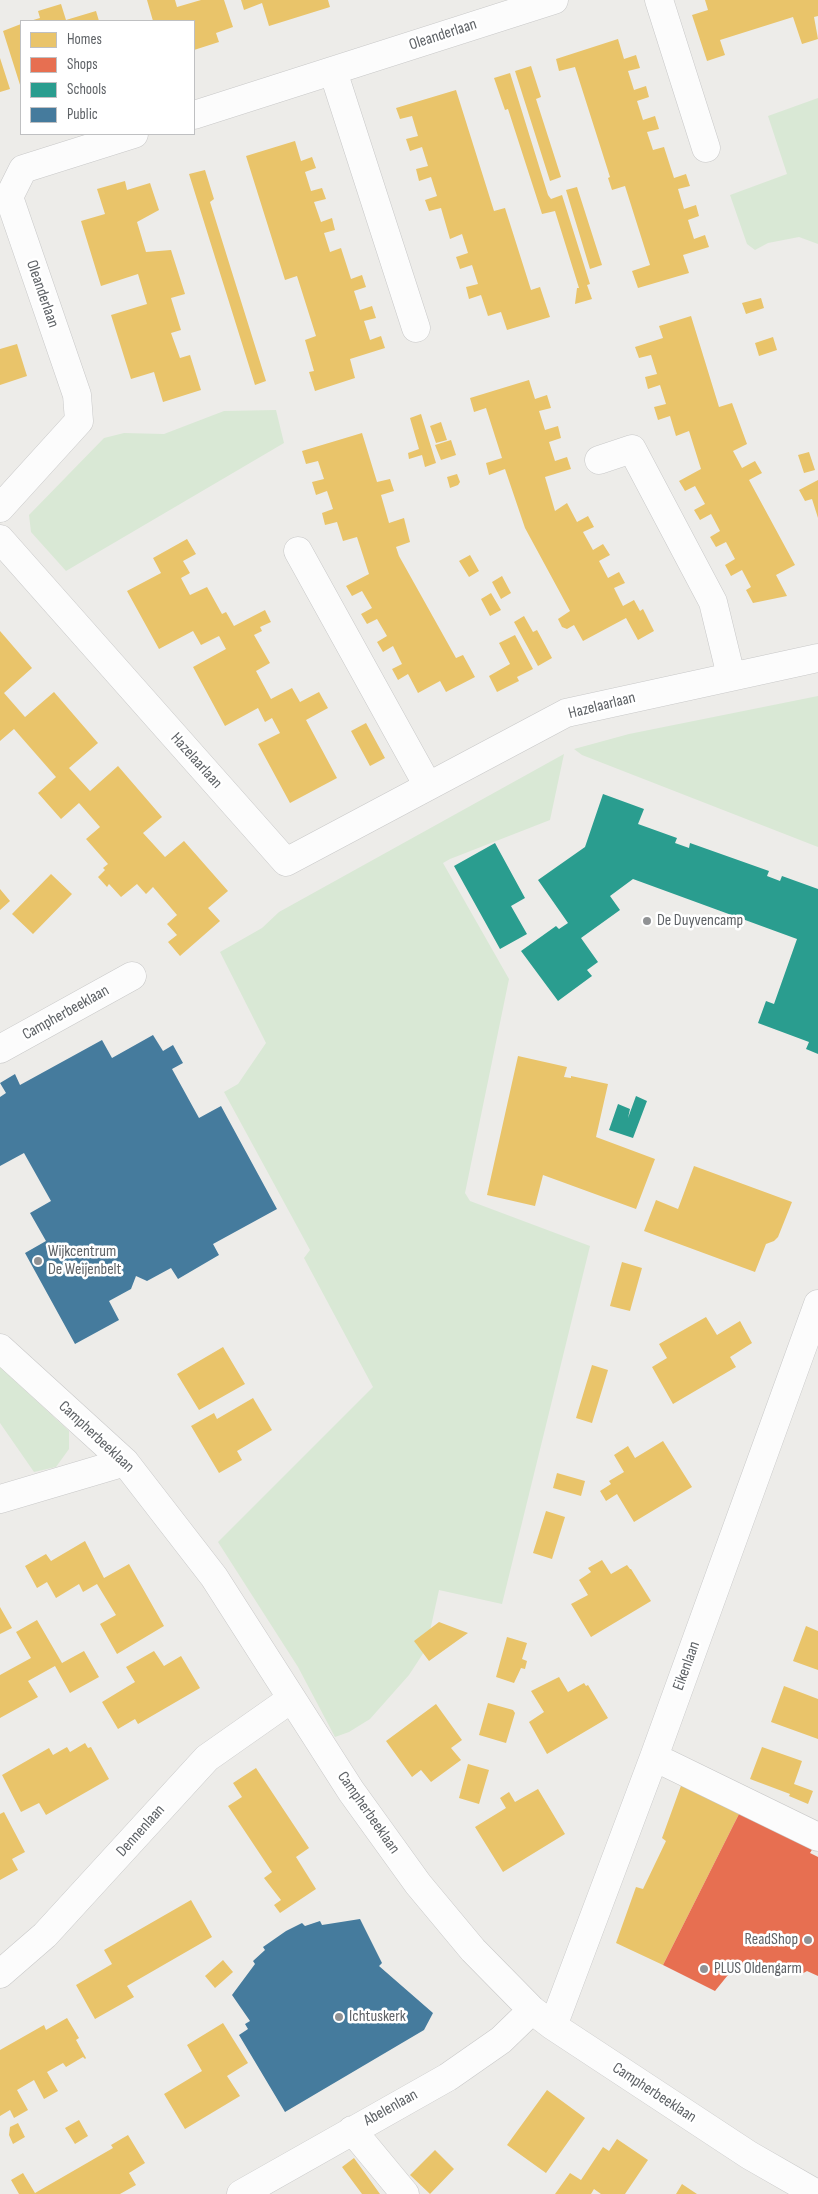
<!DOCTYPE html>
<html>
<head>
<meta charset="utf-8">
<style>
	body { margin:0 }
	#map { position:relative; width:818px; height:2194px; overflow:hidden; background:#edece9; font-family:"Sofia Sans Condensed",sans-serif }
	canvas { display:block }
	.legend { position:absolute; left:20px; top:20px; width:175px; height:115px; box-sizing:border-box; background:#fff; border:1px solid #bfc0c2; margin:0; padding:6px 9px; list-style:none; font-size:15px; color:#5e6266 }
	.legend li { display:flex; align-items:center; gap:10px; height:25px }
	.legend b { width:25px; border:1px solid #bfc0c2 }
</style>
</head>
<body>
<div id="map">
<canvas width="818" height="2194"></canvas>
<ul class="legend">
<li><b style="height:14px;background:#e9c46a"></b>Homes</li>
<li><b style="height:14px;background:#e76f51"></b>Shops</li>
<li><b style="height:14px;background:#2a9d8f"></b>Schools</li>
<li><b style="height:14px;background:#457b9d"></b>Public</li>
</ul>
</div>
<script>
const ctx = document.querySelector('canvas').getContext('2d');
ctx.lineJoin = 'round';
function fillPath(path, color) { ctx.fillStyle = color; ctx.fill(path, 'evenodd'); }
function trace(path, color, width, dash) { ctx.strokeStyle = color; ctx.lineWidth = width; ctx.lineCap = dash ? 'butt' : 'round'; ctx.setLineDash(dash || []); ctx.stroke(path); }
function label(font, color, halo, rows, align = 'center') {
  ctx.font = font + ' "Sofia Sans Condensed",sans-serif'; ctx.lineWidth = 5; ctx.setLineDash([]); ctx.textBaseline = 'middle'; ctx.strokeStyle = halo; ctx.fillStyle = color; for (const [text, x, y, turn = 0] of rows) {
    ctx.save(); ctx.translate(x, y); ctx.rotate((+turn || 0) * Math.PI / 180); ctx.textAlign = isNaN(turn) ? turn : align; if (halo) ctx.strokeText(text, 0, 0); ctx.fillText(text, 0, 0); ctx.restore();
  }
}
const green = new Path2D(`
	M818,98V244L799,237L768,243L755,250L747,244L730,195L787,174L768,116Z
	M276,410L284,443L66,571L31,532L29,515L104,438L124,433L164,434L224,411Z
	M818,696V847L582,755L574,749L629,734Z
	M564,754L550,820L450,859L443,863L509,979L465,1193L470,1201L590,1246L502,1604L439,1590L426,1649L409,1675L370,1719L349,1732L335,1737L298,1667L218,1542L373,1387L304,1258L310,1250L224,1092L238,1084L266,1043L220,952L262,928L279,912Z
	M0,1367L69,1431V1449L56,1467L34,1472L0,1423Z`);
const homes = new Path2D(`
	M147,0H175L177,7L201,0H224L233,27L216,33L219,42L194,50V21H153Z
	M241,0H328L330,7L269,26L262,3L244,10Z
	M705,0H818V16L814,17L818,39L802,44L793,17L720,40L725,55L707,61L692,15L708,10Z
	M61,4L66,20L96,11L99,21H30L40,18L38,11Z
	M21,24V88L3,31Z
	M618,39L624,59L636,55L640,68L628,71L634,90L646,86L649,97L637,101L643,120L655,116L659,129L647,132L653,150L664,147L674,178L686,174L690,186L678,189L684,209L696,205L699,216L688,220L694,239L705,235L709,247L683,255L689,273L638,288L632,271L650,265L625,186L612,190L608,178L610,177L575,67L559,71L556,59Z
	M0,58L10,89L0,92Z
	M531,66L541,97L536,99L561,177L550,181L515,71Z
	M510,73L548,195L551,199L562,195L590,284L587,285L592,299L575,304L577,288H579L555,211L542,214L508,109L505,110L494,78Z
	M456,90L494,211L505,208L531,290L540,287L550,317L507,330L501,312L488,316L481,295L469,299L466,287L478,284L472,265L460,269L456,257L468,253L462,234L450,239L441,208L429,211L425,200L437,196L431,177L419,181L416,169L428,166L422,147L410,151L406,139L418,136L412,116L400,119L396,108Z
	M295,141L301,161L312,157L316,168L305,172L311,191L322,188L326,199L314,202L321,222L332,218L335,230L324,233L330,252L341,248L351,279L362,275L366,287L354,291L360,310L372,306L376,318L364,321L370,340L381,336L385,348L350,359L355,378L315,391L309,372L314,371L305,340L316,336L297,276L285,280L246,156Z
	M205,170L214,199L210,202L266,381L255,385L189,174Z
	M125,181L127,190L150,183L159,210L137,222L146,252L171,250L185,294L171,298L181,330L171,333L180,358L190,355L201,390L163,402L154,372L131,379L111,315L147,304L138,274L101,286L81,221L105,214L97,189Z
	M577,187L602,265L590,269L566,190Z
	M761,298L764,308L746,314L742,303Z
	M691,316L719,407L732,403L747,444L733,451L742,468L755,461L762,473L749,480L795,565L776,575L787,596L753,603L746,590L751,587L742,570L731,576L725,565L735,559L726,542L716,547L710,537L720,531L711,514L700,520L694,510L705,504L695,486L685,491L679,481L701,469L689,431L676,436L670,416L658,420L654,407L666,404L660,385L648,389L645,377L657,374L651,355L639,358L635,347L663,338L659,326Z
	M773,337L777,350L759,356L755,343Z
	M17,344L27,376L0,385V349Z
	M529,380L535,399L547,395L551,408L539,411L545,430L558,426L561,438L549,442L555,461L567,457L571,469L545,477L555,511L567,503L577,522L588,516L594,527L583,532L593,550L603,544L610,555L599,561L608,578L619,572L625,583L614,588L623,606L634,600L640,611L643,609L654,631L638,640L626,618L583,641L574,625L567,629L562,627L558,619L570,611L525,528L505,469L489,475L486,463L502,458L486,408L474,412L470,398Z
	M421,414L436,463L425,467L422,455L409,459L408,453L419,449L410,418Z
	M441,422L447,440L436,443L430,426Z
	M362,433L377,482L390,479L394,491L381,495L389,523L404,518L410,542L396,547L399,556L456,658L463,655L475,677L446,692L440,681L418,693L408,674L398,680L392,669L402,664L393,646L383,652L377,642L387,636L377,619L367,624L361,614L372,608L362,591L352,596L346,586L369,574L357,537L343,541L337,522L325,525L322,513L333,509L327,491L316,495L312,482L324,479L318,461L306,464L302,451Z
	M451,440L456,455L441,460L435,445Z
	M809,452L815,470L804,473L798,455Z
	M457,474L460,482L458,485L450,488L447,477Z
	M818,480V518L812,499L805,501L799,490Z
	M187,539L196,554L183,561L190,573L181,578L190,595L207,587L222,614L226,612L234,626L265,610L271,622L260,627L262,631L254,635L270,663L256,671L271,699L292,688L300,702L319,692L328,708L306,720L337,778L290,803L258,744L280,733L272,718L265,722L258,708L225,726L193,667L226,649L219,636L201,645L193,631L159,649L127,591L161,573L153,558Z
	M470,555L479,571L469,577L459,561Z
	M502,576L511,593L501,599L492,582Z
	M491,593L501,610L490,616L481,599Z
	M524,616L533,632L537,630L552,658L538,666L514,622Z
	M0,631L32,668L4,693L25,717L54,692L98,743L69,768L90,791L118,766L162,817L143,833L165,857L184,841L228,891L208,908L220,921L180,956L168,942L177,935L167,924L177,915L153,887L146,894L137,884L121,897L109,884L107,887L98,877L105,870L103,868L108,864L86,839L100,827L79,803L61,819L38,793L56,777L14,729L0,741Z
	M515,635L533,669L517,677L519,681L497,692L489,676L510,664L499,643Z
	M366,723L385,758L370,766L351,731Z
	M51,874L72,894L33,934L12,914Z
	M0,889L10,901L0,910Z
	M518,1056L567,1067L564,1077L571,1078V1076L608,1084L596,1137L655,1159L636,1209L543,1175L535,1206L487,1195Z
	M694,1166L792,1202L778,1237L774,1241L766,1244L755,1272L644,1231L656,1200L678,1209Z
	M622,1262L642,1268L630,1311L610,1306Z
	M706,1317L717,1335L740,1321L752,1343L730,1357L736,1367L673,1404L652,1367L667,1358L659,1344Z
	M223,1347L245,1384L199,1410L177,1374Z
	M592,1365L608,1370L592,1423L576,1418Z
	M253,1398L272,1430L237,1451L242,1460L219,1473L191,1426L214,1413L217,1419Z
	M663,1441L692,1487L634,1522L617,1494L606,1501L600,1491L611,1484L609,1481L624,1472L614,1455L628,1446L635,1458Z
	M557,1473L585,1481L581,1496L553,1488Z
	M546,1511L565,1517L552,1559L533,1553Z
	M85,1541L104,1578L129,1564L164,1626L117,1654L100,1624L116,1615L97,1584L83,1592L79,1584L56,1598L47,1582L37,1588L25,1566L46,1554L51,1561Z
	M602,1560L611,1574L627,1565L630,1569H631L651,1601L591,1637L571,1604L588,1595L579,1580L591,1572L588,1568Z
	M0,1607L12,1628L0,1634Z
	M37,1620L62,1663L84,1651L99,1677L70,1693L55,1666L28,1681L38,1697L0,1718V1675L31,1658L16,1632Z
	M439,1622L468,1633L429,1661L414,1641Z
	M806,1626L818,1631V1670L793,1661Z
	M507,1637L527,1643L522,1659L527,1661L525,1669L521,1668L514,1683L496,1677Z
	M154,1651L164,1666L181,1656L200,1688L138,1724L135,1719L118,1729L102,1702L135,1682L126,1667Z
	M559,1677L568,1692L584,1683L586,1686L588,1685L608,1718L547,1754L529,1722L544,1712L531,1691Z
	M784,1686L818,1699V1739L771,1722Z
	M488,1703L513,1710L515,1713L506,1743L479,1735Z
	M436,1704L462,1740L451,1748L461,1760L431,1782L421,1770L412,1777L386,1741Z
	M85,1743L88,1748L91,1747L109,1779L46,1815L39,1803L21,1812L2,1775L49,1748L53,1755L67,1747L70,1752Z
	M762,1747L802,1761L794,1784L813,1791L808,1804L789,1796L790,1794L750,1779Z
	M468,1764L489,1770L479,1804L459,1798Z
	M256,1768L309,1848L296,1857L316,1889L280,1913L274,1905L281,1900L264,1878L272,1872L228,1806L242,1797L233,1783Z
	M682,1783L740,1812L663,1965L616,1943L636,1887L643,1889L666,1841L662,1838Z
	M538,1789L565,1834L503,1872L475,1827L506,1808L500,1798L509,1792L515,1802Z
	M4,1812L25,1852L12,1859L18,1870L0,1880V1814Z
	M191,1900L212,1937L127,1986L134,1997L95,2019L76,1985L112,1964L104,1950Z
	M223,1960L233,1972L215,1988L205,1976Z
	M67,2018L79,2038L76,2040L86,2058L85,2059L83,2057L66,2067L63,2063L47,2072L58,2091L44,2099L34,2080L17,2090L28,2110L14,2118L10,2110L0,2116V2050L44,2025L46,2030Z
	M223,2023L248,2063L227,2076L240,2096L185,2129L164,2094L202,2071L187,2045Z
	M547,2090L585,2118L546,2173L507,2145Z
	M79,2120L88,2136L75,2144L65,2128Z
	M18,2123L25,2137L13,2144L9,2135L10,2127Z
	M128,2135L145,2163L129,2173L136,2185L120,2194H19L11,2180L23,2173L35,2193L113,2148L111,2145Z
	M617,2139L648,2160L625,2194H601L594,2189L591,2194H555L570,2173L581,2180L603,2147L609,2151Z
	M435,2150L454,2169L430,2194L410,2175Z
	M354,2158L380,2194H362L342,2167Z
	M682,2184L697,2194H676Z`);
const shops = new Path2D(`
	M740,1812L813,1848L810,1853L818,1857V1976L807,1971L800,1975L774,1962L764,1974L732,1970L715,1991L663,1965Z`);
const schools = new Path2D(`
	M603,794L644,809L638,824L677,838L675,843L689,848L690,843L769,871L767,876L780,881L782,876L818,889V1054L806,1049L809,1042L758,1023L766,1001L774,1004L797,939L633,879L610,896L620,910L581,938L598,962L587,970L592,976L558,1001L521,951L556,926L559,929L568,923L538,880L585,847Z
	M495,843L525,898L511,906L527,934L500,949L454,866Z
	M636,1096L647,1101L633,1138L609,1130L618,1104L630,1109L628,1118Z`);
const public = new Path2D(`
	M153,1035L163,1051L173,1045L183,1063L172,1069L199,1118L221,1106L277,1209L213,1244L219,1255L178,1279L171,1268L147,1281L136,1276L131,1289L109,1301L119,1320L75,1344L25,1253L46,1241L30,1213L51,1201L24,1153L0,1166V1097L6,1093L0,1083L15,1074L20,1085L102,1040L112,1058Z
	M360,1919L382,1963L379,1966L433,2013L424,2030L285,2112L239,2035L248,2029L245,2024L250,2021L232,1995L255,1964L253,1961L265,1950L263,1947L286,1931L302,1923L305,1926L320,1921L322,1925Z`);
const minor = new Path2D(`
	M659,0L706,148
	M333,71L416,328
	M194,115L554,0
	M599,460L632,449L713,602L731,676
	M0,508L79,421L77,395L9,197L23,169L134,134
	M0,539L286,862L566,713L818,658
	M298,551L428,786
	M0,1049L132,976
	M0,1348L125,1462L214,1577L351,1791L418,1884L473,1950L532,2010L553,2026L749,2155L817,2194
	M0,1499L125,1462
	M654,1757L818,1837
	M0,1974L45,1935L207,1758L291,1699
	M553,2026L654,1757L818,1304
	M352,2130L405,2194
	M241,2194L448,2077L501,2040L532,2010`);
const markers = [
	[647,921,5,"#909294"],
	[38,1261,5,"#909294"],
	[808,1940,5,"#909294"],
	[704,1969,5,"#909294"],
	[339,2017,5,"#909294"]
];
const streetNames = [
	["Oleanderlaan",443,35,-18],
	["Oleanderlaan",42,294,71],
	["Hazelaarlaan",602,706,-14],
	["Hazelaarlaan",196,761,48],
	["Campherbeeklaan",66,1013,-29],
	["Campherbeeklaan",96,1437,43],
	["Eikenlaan",687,1666,-70],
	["Campherbeeklaan",368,1813,55],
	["Dennenlaan",141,1831,-48],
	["Campherbeeklaan",654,2093,33],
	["Abelenlaan",391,2108,-29]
];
const poiNames = [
	["De Duyvencamp",657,921],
	["Wijkcentrum",48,1252],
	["De Weijenbelt",48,1270],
	["ReadShop",798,1940,"right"],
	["PLUS Oldengarm",714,1969],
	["Ichtuskerk",349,2017]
];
fillPath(green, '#d9e8d5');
fillPath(homes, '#e9c46a');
fillPath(shops, '#e76f51');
fillPath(schools, '#2a9d8f');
fillPath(public, '#457b9d');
trace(minor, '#c8c8c8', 29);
trace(minor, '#fcfcfc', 28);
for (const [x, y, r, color] of markers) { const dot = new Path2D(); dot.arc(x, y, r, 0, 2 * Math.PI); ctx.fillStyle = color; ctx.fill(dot); trace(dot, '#fff', 2); }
label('16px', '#5e6266', '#fff', streetNames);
label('16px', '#5e6266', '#fff', poiNames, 'left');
</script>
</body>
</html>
